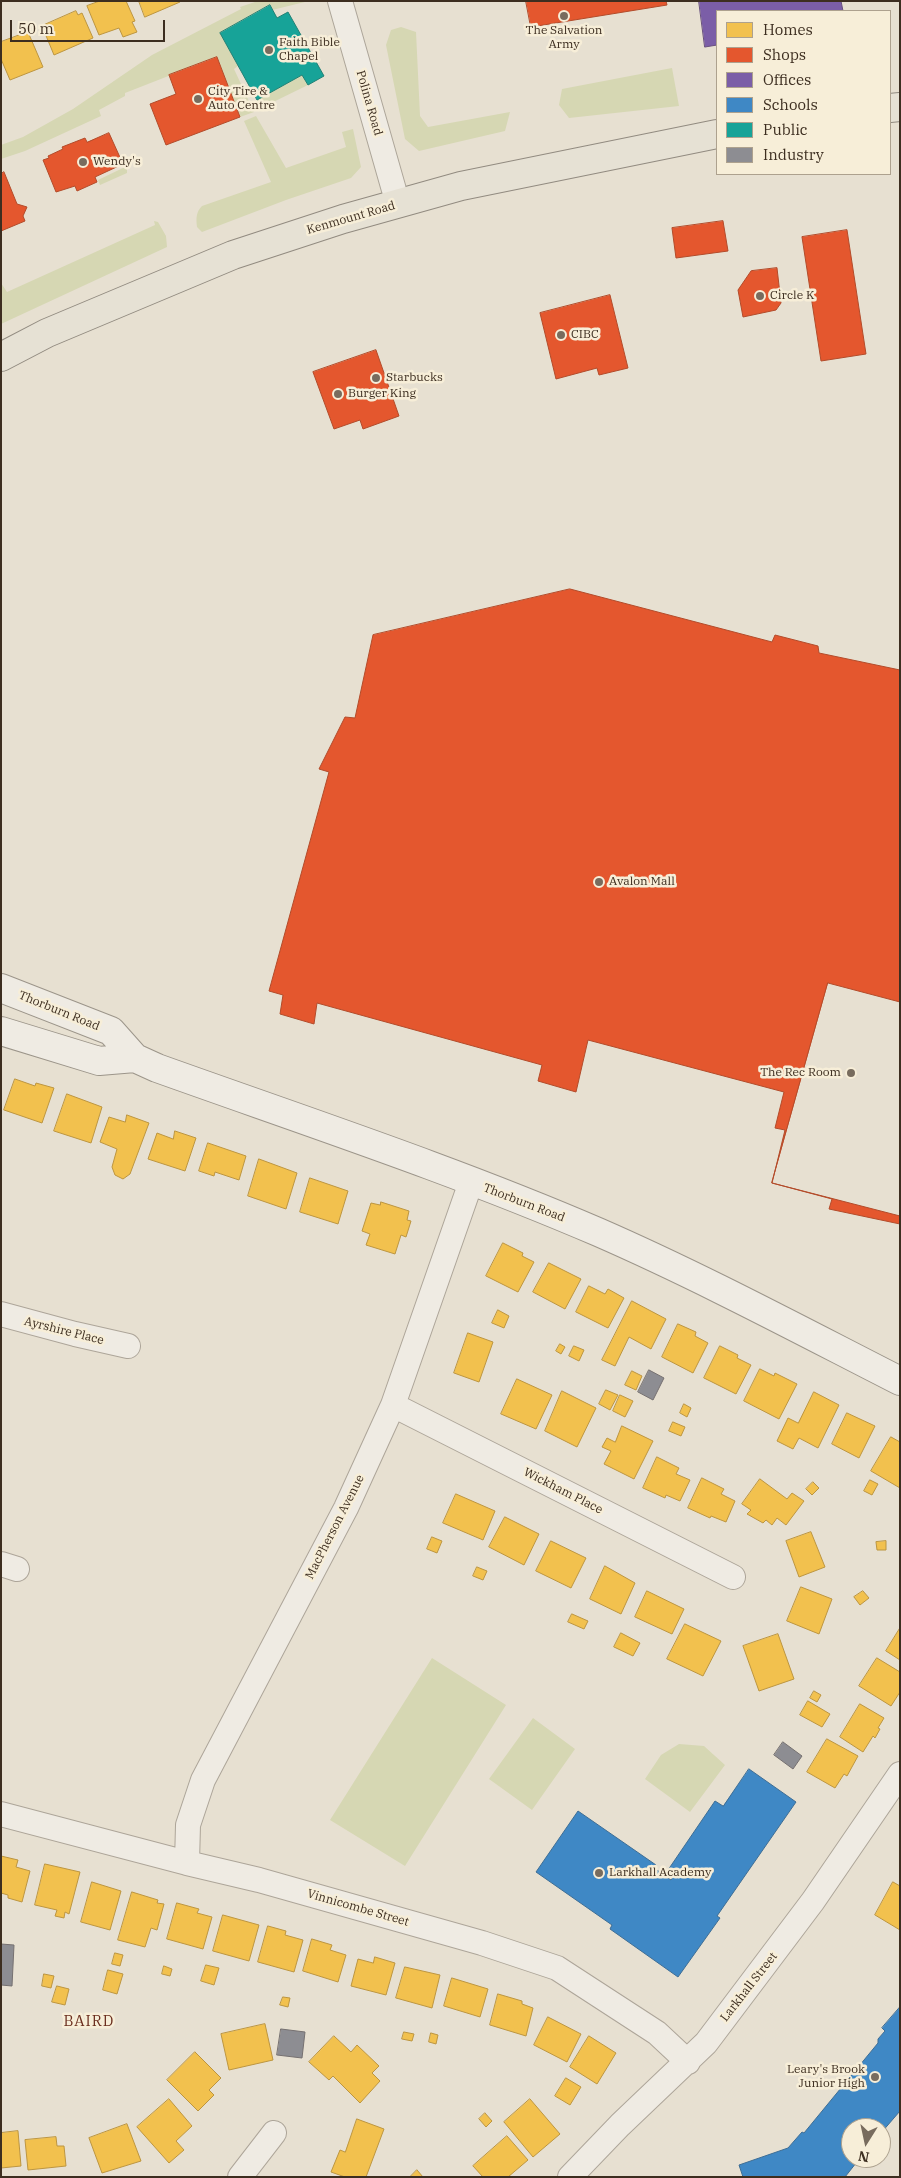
<!DOCTYPE html>
<html>
<head>
<meta charset="utf-8">
<style>
	body { margin:0 }
	#map { position:relative; width:901px; height:2178px; overflow:hidden; background:#e7e0d1; font-family:"IBM Plex Serif",serif }
	canvas { display:block }
	.frame { position:absolute; inset:0; border:2px solid #3d2e20; pointer-events:none }
	.legend { position:absolute; left:716px; top:10px; width:175px; height:165px; box-sizing:border-box; background:#f7eed8; border:1px solid #ada18e; margin:0; padding:6px 9px; list-style:none; font-size:15px; color:#3d2e20 }
	.legend li { display:flex; align-items:center; gap:10px; height:25px }
	.legend b { width:25px; border:1px solid #ada18e }
	.north { position:absolute; left:841px; top:2118px; width:50px; height:50px; box-sizing:border-box; background:#f7eed8; border:1px solid #ada18e; border-radius:50%; rotate:190deg; font-size:14px; font-weight:700; line-height:20px; text-align:center; color:#3d2e20 }
	.north::after { content:''; display:block; margin:auto; width:18px; height:22px; background:#786c5e; clip-path:polygon(50% 0,100% 100%,50% 72%,0 100%) }
	.scale { position:absolute; left:10px; top:20px; width:155px; height:22px; box-sizing:border-box; border:2px solid #3d2e20; border-top:0; padding-left:6px; font-size:15px; line-height:18px; white-space:nowrap; color:#3d2e20; -webkit-text-stroke:4px #f7eed8; paint-order:stroke }
</style>
</head>
<body>
<div id="map">
<canvas width="901" height="2178"></canvas>
<div class="frame"></div>
<ul class="legend">
<li><b style="height:14px;background:#f2c14e"></b>Homes</li>
<li><b style="height:14px;background:#e4572e"></b>Shops</li>
<li><b style="height:14px;background:#7b5ea7"></b>Offices</li>
<li><b style="height:14px;background:#3f88c5"></b>Schools</li>
<li><b style="height:14px;background:#17a398"></b>Public</li>
<li><b style="height:14px;background:#8d8d92"></b>Industry</li>
</ul>
<div class="north">N</div>
<div class="scale">50 m</div>
</div>
<script>
const ctx = document.querySelector('canvas').getContext('2d');
ctx.lineJoin = 'round';
function fillPath(path, color) { ctx.fillStyle = color; ctx.fill(path, 'evenodd'); }
function trace(path, color, width, dash) { ctx.strokeStyle = color; ctx.lineWidth = width; ctx.lineCap = dash ? 'butt' : 'round'; ctx.setLineDash(dash || []); ctx.stroke(path); }
function label(font, color, halo, rows, align = 'center') {
  ctx.font = font + ' "IBM Plex Serif",serif'; ctx.lineWidth = 5; ctx.setLineDash([]); ctx.textBaseline = 'middle'; ctx.strokeStyle = halo; ctx.fillStyle = color; for (const [text, x, y, turn = 0] of rows) {
    ctx.save(); ctx.translate(x, y); ctx.rotate((+turn || 0) * Math.PI / 180); ctx.textAlign = isNaN(turn) ? turn : align; if (halo) ctx.strokeText(text, 0, 0); ctx.fillText(text, 0, 0); ctx.restore();
  }
}
const green = new Path2D(`
	M258,1H309L272,10L269,5L220,33L238,66L234,69L254,112L240,117L217,57L125,93V96L99,110L101,116L25,151L1,159V145L23,137L73,109L152,55L241,9L240,7Z
	M401,27L416,32L420,116L428,127L510,112L505,131L419,151L405,139L386,45L391,30Z
	M672,68L679,106L569,118L559,105L562,89Z
	M302,75L308,85L261,108L257,100Z
	M256,116L286,168L346,147L342,132L353,129L361,167L351,178L286,200L202,232L197,227C196,218 196,212 202,206L271,182L244,121Z
	M127,166V173L100,185L98,180Z
	M154,221L158,222L166,236L167,247L1,324V283L7,292L155,225Z
	M432,1658L506,1705L405,1866L330,1820Z
	M533,1718L575,1749L532,1810L489,1779Z
	M679,1744L704,1746L725,1765L690,1812L645,1779L661,1755Z`);
const homes = new Path2D(`
	M100,1H126L135,21L132,22L137,32L123,37L119,28L99,35L87,6Z
	M139,1H180V2L145,17Z
	M76,11L78,15L82,13L93,38L54,55L42,26Z
	M28,32L43,67L10,80L1,59V42Z
	M15,1079L35,1086L36,1083L54,1088L42,1123L4,1110Z
	M67,1094L102,1107L91,1143L54,1131Z
	M127,1115L149,1123L130,1174L123,1179L115,1175L112,1167L117,1149L100,1142L109,1117L125,1122Z
	M175,1131L196,1138L185,1171L148,1159L157,1133L173,1139Z
	M208,1143L246,1156L239,1180L215,1172L214,1176L199,1171Z
	M259,1159L297,1173L286,1209L248,1196Z
	M310,1178L348,1191L338,1224L300,1212Z
	M381,1202L409,1211L407,1220L411,1221L406,1237L401,1235L395,1254L366,1245L370,1234L362,1231L371,1203L380,1205Z
	M503,1243L523,1253L522,1256L534,1262L518,1292L486,1276Z
	M549,1263L581,1279L565,1309L533,1292Z
	M589,1286L605,1294L608,1289L624,1298L608,1328L576,1312Z
	M632,1301L666,1319L651,1349L629,1337L615,1366L602,1360Z
	M498,1310L509,1316L504,1328L492,1323Z
	M678,1324L696,1332L695,1336L708,1343L693,1373L662,1357Z
	M468,1333L493,1342L479,1382L454,1373Z
	M560,1344L565,1347L561,1354L556,1351Z
	M574,1346L584,1350L579,1361L569,1356Z
	M720,1346L738,1355L737,1358L751,1365L736,1394L704,1378Z
	M760,1369L774,1376L775,1373L797,1384L779,1419L744,1401Z
	M632,1371L642,1376L636,1390L625,1385Z
	M517,1379L552,1395L536,1429L501,1414Z
	M606,1390L618,1395L610,1410L599,1404Z
	M562,1391L596,1408L577,1447L545,1431Z
	M814,1392L839,1405L818,1448L799,1438L793,1449L777,1441L788,1418L798,1423Z
	M620,1395L633,1401L625,1417L613,1411Z
	M684,1404L691,1408L687,1417L680,1413Z
	M847,1413L875,1426L859,1458L832,1444Z
	M673,1422L685,1427L681,1436L669,1431Z
	M622,1426L653,1441L634,1479L604,1464L611,1451L602,1447L607,1438L615,1442Z
	M891,1437L900,1442V1488L871,1471Z
	M657,1457L679,1468L676,1474L690,1480L680,1501L666,1495L665,1498L643,1488Z
	M702,1478L724,1489L721,1494L735,1501L726,1522L711,1516L710,1518L688,1508Z
	M760,1479L787,1499L792,1493L804,1501L786,1525L777,1518L772,1525L766,1520L763,1523L747,1514L751,1510L742,1504Z
	M870,1480L878,1484L872,1495L864,1491Z
	M813,1482L819,1488L812,1495L806,1489Z
	M456,1494L495,1511L483,1540L443,1523Z
	M505,1517L539,1534L524,1565L489,1547Z
	M811,1532L825,1567L799,1577L786,1541Z
	M432,1537L442,1541L437,1553L427,1549Z
	M551,1541L586,1558L571,1588L536,1571Z
	M886,1541V1550H877L876,1542Z
	M605,1566L635,1583L621,1614L590,1599Z
	M477,1567L487,1571L483,1580L473,1576Z
	M801,1587L832,1599L819,1634L787,1621Z
	M647,1591L684,1609L672,1634L635,1617Z
	M863,1591L869,1598L860,1605L854,1597Z
	M572,1614L588,1621L584,1629L568,1622Z
	M685,1624L721,1641L703,1676L667,1659Z
	M900,1628V1660L886,1651Z
	M621,1633L640,1643L633,1656L614,1647Z
	M778,1634L794,1679L759,1691L743,1646Z
	M877,1658L900,1672V1692L891,1706L859,1686Z
	M814,1691L821,1695L817,1702L810,1698Z
	M808,1701L830,1714L822,1727L800,1715Z
	M860,1704L884,1718L878,1728L880,1729L875,1738L873,1736L863,1752L840,1737Z
	M827,1739L858,1756L847,1776L844,1774L835,1788L807,1772Z
	M1,1856L18,1860L16,1867L30,1871L22,1902L8,1898V1895L1,1893Z
	M45,1864L80,1872L69,1914L65,1912L64,1918L55,1916L57,1910L35,1905Z
	M92,1882L121,1891L110,1930L81,1922Z
	M893,1882L900,1886V1930L875,1915Z
	M132,1892L158,1900L157,1903L164,1904L157,1930L151,1928L145,1947L118,1940Z
	M177,1903L199,1909L197,1913L212,1917L203,1949L167,1939Z
	M223,1915L259,1925L249,1961L213,1951Z
	M268,1926L286,1931L285,1935L303,1940L294,1972L258,1962Z
	M312,1939L332,1945L330,1950L346,1955L338,1982L303,1971Z
	M115,1953L123,1955L120,1966L112,1964Z
	M375,1957L395,1963L386,1995L351,1986L358,1959L373,1963Z
	M206,1965L219,1968L214,1985L201,1981Z
	M164,1966L172,1969L170,1976L162,1974Z
	M405,1967L440,1975L432,2008L396,1998Z
	M108,1970L123,1974L117,1994L103,1990Z
	M44,1974L54,1976L51,1988L42,1986Z
	M452,1978L488,1989L480,2017L444,2006Z
	M57,1986L69,1989L65,2005L52,2002Z
	M498,1994L522,2001V2004L533,2008L526,2036L490,2025Z
	M283,1997L290,1998L288,2007L280,2005Z
	M548,2017L581,2034L567,2062L534,2045Z
	M265,2024L273,2060L229,2070L221,2034Z
	M404,2032L414,2034L412,2041L402,2039Z
	M431,2033L438,2035L436,2044L429,2042Z
	M334,2036L351,2052L357,2045L379,2066L372,2073L380,2081L360,2103L333,2076L329,2080L309,2062Z
	M589,2036L616,2053L597,2084L570,2067Z
	M195,2052L221,2078L209,2090L214,2095L198,2111L167,2080Z
	M566,2078L581,2087L570,2105L555,2096Z
	M169,2099L192,2126L176,2141L184,2150L169,2163L137,2127Z
	M530,2099L560,2134L533,2157L504,2122Z
	M485,2113L492,2121L486,2127L479,2119Z
	M357,2119L384,2129L366,2177H345L331,2172L340,2150L345,2152Z
	M127,2124L141,2161L102,2173L89,2138Z
	M18,2131L21,2166L1,2168V2133Z
	M507,2136L528,2160L508,2177H483L473,2166Z
	M56,2137L57,2146H64L66,2166L28,2170L25,2140Z
	M417,2170L423,2177H410Z`);
const shops = new Path2D(`
	M526,1H666L667,5L531,27Z
	M217,57L240,117L166,145L150,104L176,94L169,75Z
	M109,133L123,164L95,177L97,182L77,191L75,186L56,192L43,160L49,158L48,156L63,149L62,147L85,138L87,142Z
	M4,172L17,204L27,207L23,216L25,221L1,231V174Z
	M723,221L728,251L676,258L672,228Z
	M847,230L866,354L821,361L802,237Z
	M777,268L781,303L776,310L743,317L738,290L751,271Z
	M610,295L628,368L599,375L597,368L556,379L540,313Z
	M376,350L399,416L363,429L360,420L334,429L313,372Z
	M570,589L772,642L775,635L818,646L819,653L900,670V1224L829,1209L832,1199L772,1183L785,1130L775,1128L784,1092L588,1040L576,1092L538,1081L542,1065L317,1003L314,1024L280,1014L283,995L269,991L329,772L319,769L345,717L355,718L373,635Z
	M828,983L900,1002V1216L772,1183Z`);
const offices = new Path2D(`
	M699,1H841L843,11H717V45L705,47Z`);
const schools = new Path2D(`
	M749,1769L796,1802L717,1916L720,1918L678,1977L610,1929L612,1925L536,1872L578,1811L656,1865L654,1868L671,1880L675,1874L668,1870L715,1801L723,1806Z
	M900,2007V2111L881,2133V2128H851V2158H860L845,2177H743L739,2165L788,2148L802,2132L804,2133L878,2043V2039L885,2031L882,2028Z`);
const public = new Path2D(`
	M270,5L277,18L288,12L324,76L308,85L302,75L257,100L220,33Z`);
const industry = new Path2D(`
	M649,1370L664,1378L653,1400L638,1392Z
	M783,1742L802,1756L793,1769L774,1755Z
	M1,1944L14,1945L12,1986L1,1985Z
	M281,2029L305,2032L302,2058L277,2055Z`);
const street = new Path2D(`
	M340,1L398,204
	M1,1314L75,1334L128,1346
	M393,1405L733,1577
	M1,1564L17,1569
	M1,1814L187,1863L259,1880L482,1943L557,1968L657,2033L688,2062
	M187,1863L188,1825L203,1780L346,1508L393,1405L471,1182
	M240,2177L274,2133
	M570,2177L620,2125L706,2043L813,1901L900,1774`);
const secondary = new Path2D(`
	M1,988L111,1031L135,1058L157,1068C305,1121 454,1170 598,1232C701,1277 800,1330 900,1381
	M1,1031L99,1061L135,1058`);
const primary = new Path2D(`
	M890,108L900,107
	M1,357L47,333L233,255L343,219L461,186L717,134`);
const markers = [
	[564,16,5,"#786c5e"],
	[269,50,5,"#786c5e"],
	[198,99,5,"#786c5e"],
	[83,162,5,"#786c5e"],
	[760,296,5,"#786c5e"],
	[561,335,5,"#786c5e"],
	[376,378,5,"#786c5e"],
	[338,394,5,"#786c5e"],
	[599,882,5,"#786c5e"],
	[851,1073,5,"#786c5e"],
	[599,1873,5,"#786c5e"],
	[875,2077,5,"#786c5e"]
];
const poiNames = [
	["The Salvation",564,31,"center"],
	["Army",564,45,"center"],
	["Faith Bible",279,43],
	["Chapel",279,57],
	["City Tire &",208,92],
	["Auto Centre",208,106],
	["Wendy's",93,162],
	["Circle K",770,296],
	["CIBC",571,335],
	["Starbucks",386,378],
	["Burger King",348,394],
	["Avalon Mall",609,882],
	["The Rec Room",841,1073,"right"],
	["Larkhall Academy",609,1873],
	["Leary's Brook",865,2070,"right"],
	["Junior High",865,2084,"right"]
];
const streetNames = [
	["Polina Road",369,103,74],
	["Kenmount Road",351,218,-16],
	["Thorburn Road",59,1011,22],
	["Thorburn Road",524,1203,21],
	["Ayrshire Place",64,1331,14],
	["Wickham Place",563,1491,27],
	["MacPherson Avenue",335,1527,-63],
	["Vinnicombe Street",358,1908,16],
	["Larkhall Street",749,1987,-52]
];
const quarterNames = [
	["BAIRD",89,2022]
];
fillPath(green, '#d6d7b3');
fillPath(homes, '#f2c14e');
trace(homes, '#bc9540', 1);
fillPath(shops, '#e4572e');
trace(shops, '#b24b2a', 1);
fillPath(offices, '#7b5ea7');
trace(offices, '#68507e', 1);
fillPath(schools, '#3f88c5');
trace(schools, '#3e6d94', 1);
fillPath(public, '#17a398');
trace(public, '#228074', 1);
fillPath(industry, '#8d8d92');
trace(industry, '#757070', 1);
trace(street, '#ada599', 26);
trace(secondary, '#9c958a', 30);
trace(primary, '#928b80', 30);
trace(street, '#efebe3', 24);
trace(secondary, '#efebe3', 28);
trace(primary, '#e6e1d4', 28);
for (const [x, y, r, color] of markers) { const dot = new Path2D(); dot.arc(x, y, r, 0, 2 * Math.PI); ctx.fillStyle = color; ctx.fill(dot); trace(dot, '#f7eed8', 2); }
label('12px', '#3d2e20', '#f7eed8', poiNames, 'left');
label('12px', '#3d2e20', '#f7eed8', streetNames);
ctx.letterSpacing = '1px';
label('15px', '#6b2e1e', '#f7eed8', quarterNames);
ctx.letterSpacing = '0px';
</script>
</body>
</html>
